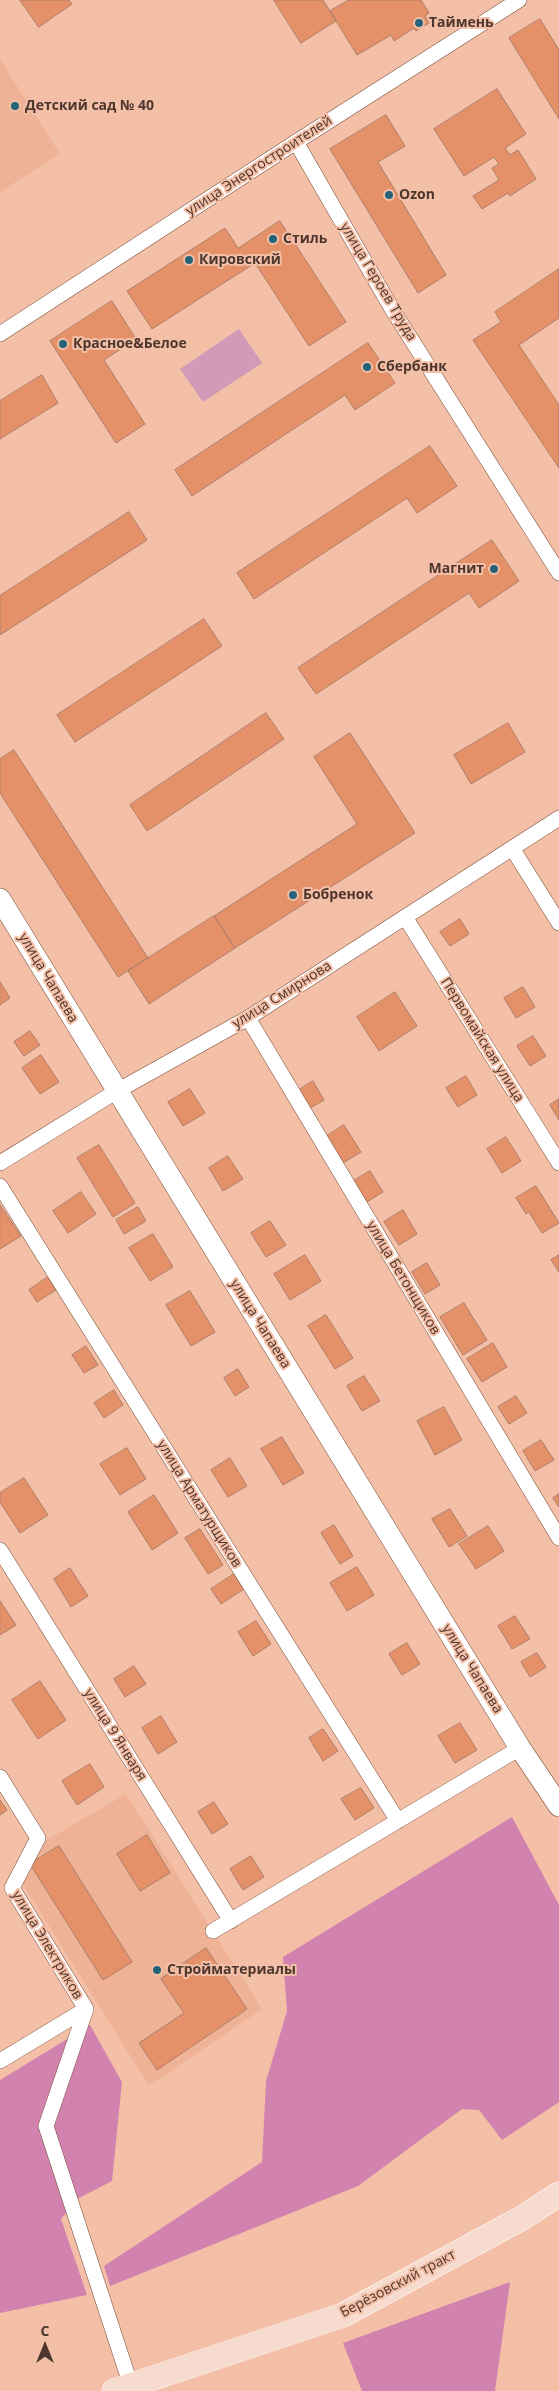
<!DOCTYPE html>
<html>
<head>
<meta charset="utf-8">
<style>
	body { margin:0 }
	#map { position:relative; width:559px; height:2391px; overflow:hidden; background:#f4bfa7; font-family:"Open Sans",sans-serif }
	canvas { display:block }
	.north { position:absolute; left:20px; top:2321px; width:50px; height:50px; -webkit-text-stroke:4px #f4bfa7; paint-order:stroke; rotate:0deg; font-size:14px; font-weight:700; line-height:20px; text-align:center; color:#4c362d }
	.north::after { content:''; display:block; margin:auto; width:18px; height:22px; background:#4c362d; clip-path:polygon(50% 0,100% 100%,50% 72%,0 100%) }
</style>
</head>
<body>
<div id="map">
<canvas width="559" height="2391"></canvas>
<div class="north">С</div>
</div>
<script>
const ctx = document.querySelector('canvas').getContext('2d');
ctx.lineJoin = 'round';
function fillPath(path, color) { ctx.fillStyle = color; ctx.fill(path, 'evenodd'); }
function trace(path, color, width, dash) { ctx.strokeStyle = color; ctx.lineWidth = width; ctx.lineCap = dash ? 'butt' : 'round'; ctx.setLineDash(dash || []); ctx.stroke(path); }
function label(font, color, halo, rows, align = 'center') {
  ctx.font = font + ' "Open Sans",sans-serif'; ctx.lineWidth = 4; ctx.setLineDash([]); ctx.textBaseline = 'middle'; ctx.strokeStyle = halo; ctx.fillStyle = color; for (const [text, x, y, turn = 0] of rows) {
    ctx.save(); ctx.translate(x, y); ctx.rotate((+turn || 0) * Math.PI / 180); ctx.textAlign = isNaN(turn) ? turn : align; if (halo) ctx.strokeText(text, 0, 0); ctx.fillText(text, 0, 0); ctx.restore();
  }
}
const built = new Path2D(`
	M0,59L60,154L0,192Z
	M126,1794L262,2009L149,2086L21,1881L40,1844Z`);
const green = new Path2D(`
	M239,329L262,363L203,402L180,369Z`);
const forest = new Path2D(`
	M512,1817L559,1905V2102L502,2140L479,2110L462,2109L358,2186L110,2286L104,2266L262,2162L266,2081L287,2011L283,1957Z
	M90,2025L122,2082L112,2181L79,2198L61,2219L87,2295L0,2313V2080Z
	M510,2282L495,2391H362L343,2343Z`);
const building = new Path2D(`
	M20,0H69L72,4L39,27Z
	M274,0H323L336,21L301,43Z
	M349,0H421L429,13L425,16L429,23L416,31L414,28L394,41L391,35L357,55L330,11Z
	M540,19L559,50V119L509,38Z
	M497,89L526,134L505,148L510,155L518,150L536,179L510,196L508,193L482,209L473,196L499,180L492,168L499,164L494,157L464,176L434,129Z
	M386,115L405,146L378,162L446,275L418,293L330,149Z
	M280,221L346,322L309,346L255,263L152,329L127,291L225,228L238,248Z
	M559,269V318L519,345L559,405V468L473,340L501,322L495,312Z
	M112,301L136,339L104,360L145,424L116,443L50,341Z
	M368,343L395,383L355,410L345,395L192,496L175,470Z
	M42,375L58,403L0,439V401Z
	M430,446L457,486L417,513L407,498L254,599L237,573Z
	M129,512L147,540L0,635V596Z
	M492,540L519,581L479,608L469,593L316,694L298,668Z
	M204,619L222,646L75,742L57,715Z
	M266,713L284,739L147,831L130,805Z
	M508,723L525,752L471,784L454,755Z
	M350,733L415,833L235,948L214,916L357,824L314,757Z
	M14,750L148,958L118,977L0,793V759Z
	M214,916L235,948L149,1004L128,971Z
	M460,919L469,934L450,946L440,932Z
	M0,982L10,998L0,1005Z
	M523,987L535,1007L516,1018L504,998Z
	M395,992L417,1026L379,1051L357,1017Z
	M30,1031L40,1045L24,1056L14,1042Z
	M533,1036L546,1056L530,1066L517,1046Z
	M41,1055L59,1082L40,1094L22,1068Z
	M466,1076L477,1095L458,1107L446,1088Z
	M313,1081L324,1100L310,1108L299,1090Z
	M190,1089L205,1113L183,1126L168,1102Z
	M559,1099V1120L550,1105Z
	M344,1125L361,1152L343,1163L327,1136Z
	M506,1137L521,1161L502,1173L487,1149Z
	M99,1145L135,1203L113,1217L77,1158Z
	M228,1156L243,1179L223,1191L209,1168Z
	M370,1171L383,1192L365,1203L352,1182Z
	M536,1186L559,1223L542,1233L529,1212L526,1214L516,1198Z
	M81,1192L96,1214L68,1233L53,1211Z
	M0,1205L21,1236L0,1249Z
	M138,1207L146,1221L124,1234L116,1220Z
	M403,1210L417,1234L399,1245L384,1222Z
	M270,1221L286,1245L266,1257L251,1233Z
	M153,1234L173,1267L150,1281L129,1248Z
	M305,1255L321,1281L290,1300L274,1274Z
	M559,1255V1272L551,1260Z
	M427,1263L440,1285L425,1294L412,1272Z
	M48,1277L56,1290L37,1302L29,1290Z
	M190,1291L215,1332L191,1346L166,1305Z
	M464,1303L487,1340L463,1355L440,1317Z
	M326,1315L353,1358L335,1369L308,1326Z
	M493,1343L507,1367L482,1382L467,1359Z
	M86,1346L98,1365L84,1373L72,1355Z
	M238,1369L249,1387L235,1396L224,1378Z
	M364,1376L380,1401L362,1411L347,1386Z
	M114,1390L123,1405L104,1418L94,1403Z
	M516,1396L527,1413L509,1424L498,1407Z
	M444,1407L462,1440L435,1455L417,1421Z
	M282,1437L304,1473L283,1485L261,1449Z
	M541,1440L554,1460L535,1471L523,1451Z
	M127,1448L146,1479L120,1495L100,1464Z
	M230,1458L247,1486L228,1497L211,1470Z
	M24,1478L48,1515L20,1533L0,1502V1493Z
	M559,1494V1507L553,1498Z
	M154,1495L178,1533L152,1550L128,1512Z
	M450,1509L467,1536L449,1547L432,1519Z
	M334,1525L353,1556L340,1564L321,1533Z
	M488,1526L504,1551L476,1569L459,1544Z
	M200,1529L223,1565L208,1574L185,1538Z
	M357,1567L374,1595L347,1611L330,1583Z
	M70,1568L88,1596L71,1607L54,1579Z
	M234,1574L244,1589L221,1604L211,1589Z
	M0,1601L16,1625L0,1635Z
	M515,1616L530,1639L512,1649L498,1626Z
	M256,1621L271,1644L253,1656L238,1632Z
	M407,1643L420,1664L402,1675L389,1654Z
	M537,1653L546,1667L530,1677L521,1662Z
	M134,1666L146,1684L125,1697L114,1679Z
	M40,1681L66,1720L38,1739L12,1700Z
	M161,1716L177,1742L158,1754L142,1728Z
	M460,1723L477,1750L455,1763L438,1736Z
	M323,1729L338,1751L323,1761L309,1738Z
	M90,1764L104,1787L77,1805L62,1781Z
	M361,1788L374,1808L355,1820L341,1799Z
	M0,1800L7,1810L0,1815Z
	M214,1802L228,1824L212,1834L198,1812Z
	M147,1835L170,1873L140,1891L117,1854Z
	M59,1846L132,1962L103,1980L30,1864Z
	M251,1856L264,1877L243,1890L230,1869Z
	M206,1948L247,2009L157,2070L139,2043L184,2013L161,1979Z`);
const street = new Path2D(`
	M296,142L392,309L559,573
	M0,334L296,142L519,0
	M512,848L559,923
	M405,917L559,1163
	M248,1018L559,1538
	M0,1163L117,1091L248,1018L559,818
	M0,1186L398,1821
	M0,1550L231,1921
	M0,1777L38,1838L12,1888L86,2009
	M213,1931L520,1748
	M86,2009L46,2126L131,2386
	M0,2061L86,2009`);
const secondary = new Path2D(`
	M0,899L520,1748L559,1806`);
const primary = new Path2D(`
	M114,2391L343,2315L522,2218L559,2194`);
const markers = [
	[419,23,5,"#256379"],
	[15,106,5,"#256379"],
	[389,195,5,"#256379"],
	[273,239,5,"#256379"],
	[189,260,5,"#256379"],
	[63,344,5,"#256379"],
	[367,367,5,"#256379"],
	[494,569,5,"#256379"],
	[293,895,5,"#256379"],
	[157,1970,5,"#256379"]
];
const poiNames = [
	["Таймень",429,23],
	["Детский сад № 40",25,106],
	["Ozon",399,195],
	["Стиль",283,239],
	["Кировский",199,260],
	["Красное&Белое",73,344],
	["Сбербанк",377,367],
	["Магнит",484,569,"right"],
	["Бобренок",303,895],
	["Стройматериалы",167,1970]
];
const streetNames = [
	["улица Энергостроителей",259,166,-33],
	["улица Героев Труда",378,282,59],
	["улица Чапаева",48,978,59],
	["улица Смирнова",282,995,-32],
	["Первомайская улица",482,1040,58],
	["улица Бетонщиков",403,1278,59],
	["улица Чапаева",260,1324,58],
	["улица Арматурщиков",199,1504,58],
	["улица Чапаева",472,1669,58],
	["улица 9 Января",115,1735,58],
	["улица Электриков",47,1945,59],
	["Берёзовский тракт",398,2284,-28]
];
fillPath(built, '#eeb297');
fillPath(green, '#d19ab8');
fillPath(forest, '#d282af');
fillPath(building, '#e4916a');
trace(building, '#ae7d67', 1);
trace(street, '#7a4d38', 16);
trace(secondary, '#7a4d38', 22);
trace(primary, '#fff', 25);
trace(street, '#fff', 15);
trace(secondary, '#fff', 21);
trace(primary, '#f7dbcf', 24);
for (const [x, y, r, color] of markers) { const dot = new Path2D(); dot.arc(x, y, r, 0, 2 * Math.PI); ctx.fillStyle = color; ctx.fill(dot); trace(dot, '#f4bfa7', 2); }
label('bold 14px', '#4c362d', '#f4bfa7', poiNames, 'left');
label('14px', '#4c362d', '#f4bfa7', streetNames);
</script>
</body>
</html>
